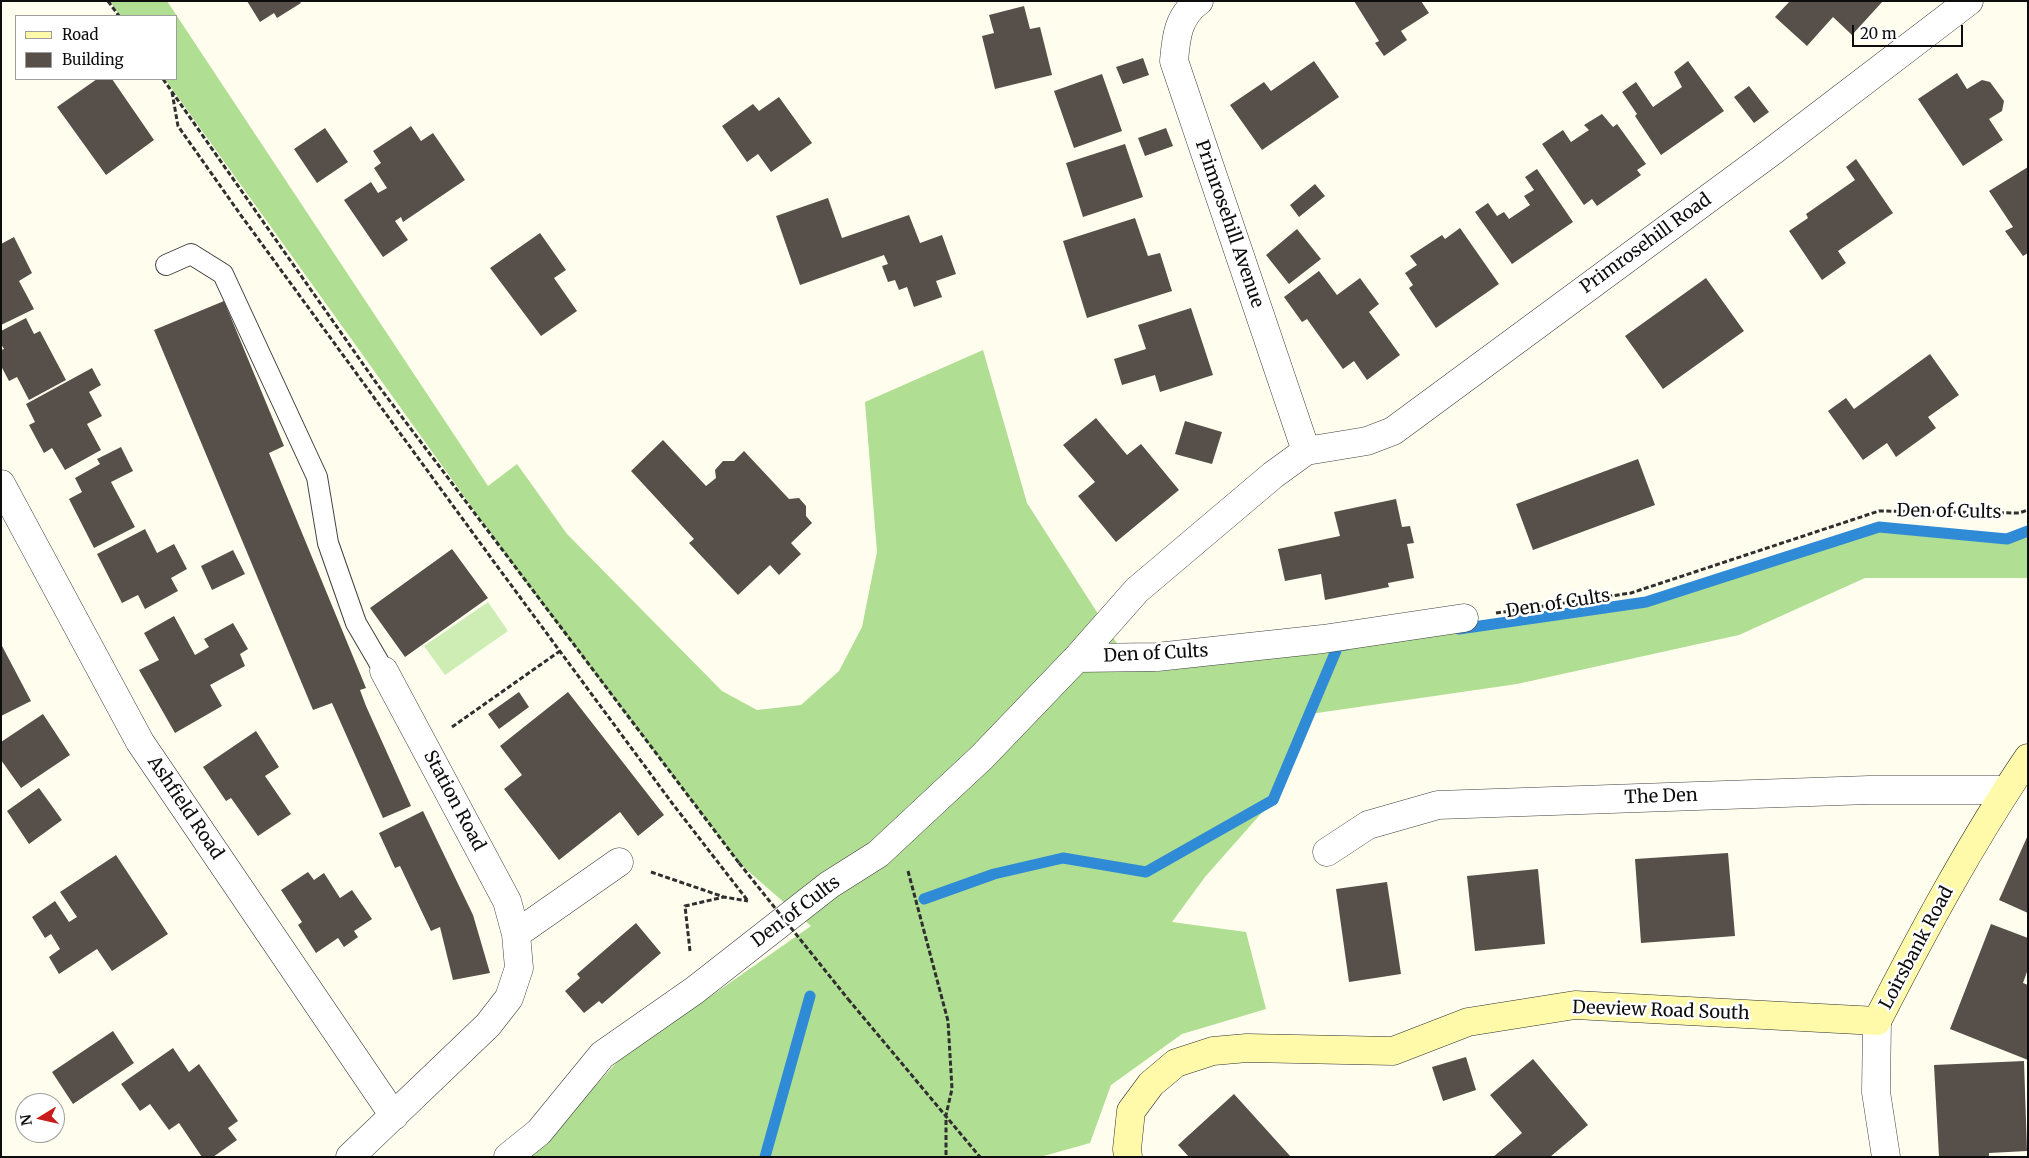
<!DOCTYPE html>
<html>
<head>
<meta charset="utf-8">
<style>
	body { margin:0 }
	#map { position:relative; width:2029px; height:1158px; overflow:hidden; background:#fffdee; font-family:Merriweather,serif }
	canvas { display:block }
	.frame { position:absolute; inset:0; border:2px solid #0d0d0d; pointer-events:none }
	.legend { position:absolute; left:15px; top:15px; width:162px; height:65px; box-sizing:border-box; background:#fff; border:1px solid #9e9e9e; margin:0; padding:6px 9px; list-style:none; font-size:15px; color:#0d0d0d }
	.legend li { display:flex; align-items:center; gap:10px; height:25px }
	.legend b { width:25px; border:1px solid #9e9e9e }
	.north { position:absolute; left:15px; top:1093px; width:50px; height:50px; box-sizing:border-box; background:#fff; border:1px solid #9e9e9e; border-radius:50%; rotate:261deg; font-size:14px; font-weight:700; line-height:20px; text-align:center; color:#0d0d0d }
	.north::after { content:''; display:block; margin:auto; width:18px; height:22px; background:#c81c1b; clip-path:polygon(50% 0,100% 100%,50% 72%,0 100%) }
	.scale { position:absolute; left:1852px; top:25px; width:111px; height:22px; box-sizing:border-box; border:2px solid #0d0d0d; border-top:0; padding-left:6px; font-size:15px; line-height:18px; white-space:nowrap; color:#0d0d0d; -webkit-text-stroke:4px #fff; paint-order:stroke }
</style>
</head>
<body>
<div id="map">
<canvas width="2029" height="1158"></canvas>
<div class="frame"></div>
<ul class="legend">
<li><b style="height:6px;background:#fffaa9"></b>Road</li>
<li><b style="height:14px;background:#574f49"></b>Building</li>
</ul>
<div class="north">N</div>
<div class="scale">20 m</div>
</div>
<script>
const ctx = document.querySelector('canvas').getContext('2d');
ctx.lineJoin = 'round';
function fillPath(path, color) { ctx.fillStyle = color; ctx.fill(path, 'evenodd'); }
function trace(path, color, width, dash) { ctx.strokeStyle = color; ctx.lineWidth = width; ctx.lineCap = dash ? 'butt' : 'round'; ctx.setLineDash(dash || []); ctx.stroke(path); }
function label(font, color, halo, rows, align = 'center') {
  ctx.font = font + ' Merriweather,serif'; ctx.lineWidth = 5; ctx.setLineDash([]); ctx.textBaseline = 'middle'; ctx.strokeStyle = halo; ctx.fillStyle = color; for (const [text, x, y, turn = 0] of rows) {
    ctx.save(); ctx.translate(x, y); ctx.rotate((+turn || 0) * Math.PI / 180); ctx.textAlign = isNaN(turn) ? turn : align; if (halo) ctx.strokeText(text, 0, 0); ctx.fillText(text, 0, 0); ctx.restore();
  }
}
const green = new Path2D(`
	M488,602L508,631L445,675L424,646Z`);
const forest = new Path2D(`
	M110,1H167L488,486L517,464L567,534L722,691L757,710L801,705L839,671L862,627L877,552L865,402L983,350L1027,503L1116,642L1156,672L1646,602L1879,527L2007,539L2028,531V578H1865L1739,635L1517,684L1310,714L1273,800L1205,877L1172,922L1246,932L1266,1009L1182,1034L1111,1085L1090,1143L1040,1157H530L618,1061L811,926L739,863L524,580L165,79H176V16H120Z`);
const stream = new Path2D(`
	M1459,629L1646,602L1879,527L2007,539L2028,531
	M924,899L994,874L1063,858L1146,872L1273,800L1338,646L1346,645
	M765,1157L810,996`);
const building = new Path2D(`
	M247,1H299L301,3L277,18L274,13L260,22Z
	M1354,1H1421L1429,13L1401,31L1407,40L1384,56L1375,43L1379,41Z
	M1790,1H1883L1852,35L1833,17L1807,46L1775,17Z
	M1024,6L1030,29L1040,27L1052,75L995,89L982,36L994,33L989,15Z
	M1143,58L1149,75L1123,84L1116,67Z
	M1314,61L1339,97L1262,150L1230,105L1264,82L1271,91Z
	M1688,61L1724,111L1661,155L1635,116L1637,114L1622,92L1636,82L1653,107L1682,87L1674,72Z
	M1957,73L1967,89L1982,80L1990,82L2004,101L2002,111L1989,119L2003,140L1963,166L1918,99Z
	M1102,74L1122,131L1074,148L1054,91Z
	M97,79H112L154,140L106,175L57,107Z
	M1749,86L1769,112L1754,123L1734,97Z
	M779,97L812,143L771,172L758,154L747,162L722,126L753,104L759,111Z
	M1602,114L1613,127L1617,124L1646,164L1637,170L1641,175L1597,206L1592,199L1584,205L1542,144L1563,130L1571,142L1589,130L1584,125Z
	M411,126L421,141L433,133L465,180L403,222L401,217L395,221L408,240L383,257L344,200L371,182L378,193L387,188L374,168L381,163L373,151Z
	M325,128L348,162L317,183L294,149Z
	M1166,128L1173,146L1145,156L1138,138Z
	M1125,144L1143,197L1083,217L1066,163Z
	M1856,159L1893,213L1838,251L1846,263L1822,280L1789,231L1808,218L1806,214L1855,180L1846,167Z
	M2028,167V253L2023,256L2005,231L2013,227L1989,191Z
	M1537,169L1573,222L1512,264L1475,212L1488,203L1497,216L1504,212L1509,219L1530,205L1524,196L1534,190L1525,177Z
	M1315,184L1325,196L1299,217L1290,205Z
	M828,198L842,238L909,215L920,243L942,235L956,274L936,281L942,297L914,307L907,287L899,290L895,280L888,282L882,266L888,264L884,255L800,285L776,216Z
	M1135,218L1148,256L1160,253L1172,291L1087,318L1063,241Z
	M1460,228L1499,284L1436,328L1409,288L1413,285L1405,273L1417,265L1410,256L1442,235L1445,239Z
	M1297,229L1321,259L1289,284L1266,255Z
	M540,233L566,270L554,278L577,311L541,336L490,268Z
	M14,237L32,273L19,281L34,309L1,325V244Z
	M1319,271L1337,295L1360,278L1379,304L1369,312L1400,355L1367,380L1354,361L1343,369L1307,319L1302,322L1284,297Z
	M1706,278L1744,331L1663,389L1625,336Z
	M224,301L284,446L269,453L366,688L360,690L366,706L411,806L383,818L332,703L313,710L154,330Z
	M1191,308L1213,375L1160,392L1155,375L1122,385L1114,359L1146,349L1138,325Z
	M26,318L34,334L40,331L66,380L29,400L17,377L9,381L1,366V350L4,349L1,344V331Z
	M1930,354L1959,395L1928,417L1936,428L1896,457L1887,443L1863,460L1828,411L1846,398L1854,409Z
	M92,368L101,385L89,392L102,416L87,424L101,450L65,470L52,448L44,453L29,425L35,422L26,404Z
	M1096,418L1127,455L1141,444L1179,490L1116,542L1078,496L1095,482L1063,445Z
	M1185,421L1222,432L1212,464L1175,454Z
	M663,440L706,486L716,478L715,470L723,461H734L744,451L789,499L799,498L806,506V516L812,523L791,543L801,554L779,575L770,565L738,595L689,543L694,539L631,471Z
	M121,447L133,471L111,482L135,527L94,548L69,499L82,492L75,478L100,464L97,459Z
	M1638,459L1655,505L1533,550L1516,504Z
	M1396,499L1402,527L1410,526L1414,543L1407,544L1414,578L1388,583L1389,587L1325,600L1321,574L1285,581L1278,549L1340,536L1334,512Z
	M145,529L157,553L174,544L187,569L171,578L178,591L145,609L138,595L122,603L97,554Z
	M452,549L488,598L405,657L370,608Z
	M233,550L245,574L212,590L201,566Z
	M174,616L195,655L209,647L204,639L233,623L248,649L240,654L245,666L210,685L222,706L175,733L139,670L159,660L144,633Z
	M1,644L31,701L1,716Z
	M519,692L529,707L499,729L488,714Z
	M568,692L664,815L638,836L620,812L559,860L504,789L522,775L500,746Z
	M43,714L70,755L21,788L1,760V742Z
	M256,731L279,767L265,776L291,814L258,836L231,798L226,801L203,767Z
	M39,788L62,820L29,844L7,811Z
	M423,811L473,915L490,973L453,980L440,927L431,931L400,866L395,868L379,833Z
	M2028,835V913L1999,900Z
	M1728,853L1735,936L1641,943L1635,859Z
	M116,855L168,934L112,971L97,949L59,974L49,957L60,949L51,934L45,938L32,917L55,901L69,922L77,917L60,892Z
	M1538,869L1545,944L1475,951L1467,876Z
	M308,872L314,880L324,873L340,898L352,890L372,919L354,931L358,937L344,947L338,938L316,953L298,925L302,922L281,890Z
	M1387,882L1401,974L1349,982L1336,889Z
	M636,923L661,953L602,1004L599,1001L584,1013L565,991L580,978L577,974Z
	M1991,924L2028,938V969L2023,983L2028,985V1060L1950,1029Z
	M113,1031L134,1063L73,1104L52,1072Z
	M173,1048L189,1072L199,1064L238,1121L228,1128L237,1140L213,1157H202L179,1123L169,1130L150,1104L140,1111L121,1084Z
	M1466,1057L1476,1090L1443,1101L1432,1067Z
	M1533,1059L1588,1125L1550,1157H1493L1522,1133L1490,1095Z
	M2024,1061L2027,1151L1989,1153V1157H1939L1934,1065Z
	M1234,1094L1291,1157H1189L1178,1145Z`);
const path = new Path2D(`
	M108,1L119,16
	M163,79L377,384L739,863
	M172,92L178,126L240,214L497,566L672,803L748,901
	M1496,613L1631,593L1879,511L2019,513L2028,510
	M452,727L560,651
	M908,871L948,1021L952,1089L946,1115V1157
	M651,872L724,897L748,901
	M690,951L685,906L724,897
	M848,999L980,1157`);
const lane = new Path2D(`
	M166,265L191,254L223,274L317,477L328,543L356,623L384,671`);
const street = new Path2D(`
	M1199,1C1178,16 1176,37 1174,61L1306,451
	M1,484L140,742L394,1116
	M1077,658L1157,657L1323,639L1464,618
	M1327,852L1368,825L1438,805L1869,790H2006
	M516,934L619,862
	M1877,1021L1876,1092L1886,1157
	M350,1157L488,1025L509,998L519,968L516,934L507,901L384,671
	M508,1157L539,1132L602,1055L695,990L829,885L878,854L982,757L1077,658L1137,590L1273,475L1306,451L1367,441L1393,431L1770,153L1969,1`);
const secondary = new Path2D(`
	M1128,1157L1127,1149L1131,1111L1151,1084L1176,1063L1213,1051L1247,1048L1393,1051L1468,1022L1575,1005L1877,1021C1923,932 1971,842 2028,758`);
const pathBridge = new Path2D(`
	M739,863L848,999`);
const streetNames = [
	["Primrosehill Avenue",1229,224,71],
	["Primrosehill Road",1646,244,-36],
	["Den of Cults",1949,512,1],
	["Den of Cults",1558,604,-9],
	["Den of Cults",1156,654,-3],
	["The Den",1661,797,-2],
	["Station Road",454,801,62],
	["Ashfield Road",185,808,56],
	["Den of Cults",796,912,-37],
	["Loirsbank Road",1917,948,-62],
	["Deeview Road South",1661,1011,2]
];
fillPath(green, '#ceedb4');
fillPath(forest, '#b0de92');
trace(stream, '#308bd7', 11);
fillPath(building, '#574f49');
trace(lane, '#404040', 22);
trace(street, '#404040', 29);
trace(secondary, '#2f2f2f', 29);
trace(path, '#2f2f2f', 3, [5, 2.5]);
trace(lane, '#fff', 20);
trace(street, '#fff', 28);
trace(secondary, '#fffaa9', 28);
trace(pathBridge, '#2f2f2f', 3, [5, 2.5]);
label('18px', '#0d0d0d', '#fff', streetNames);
</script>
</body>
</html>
